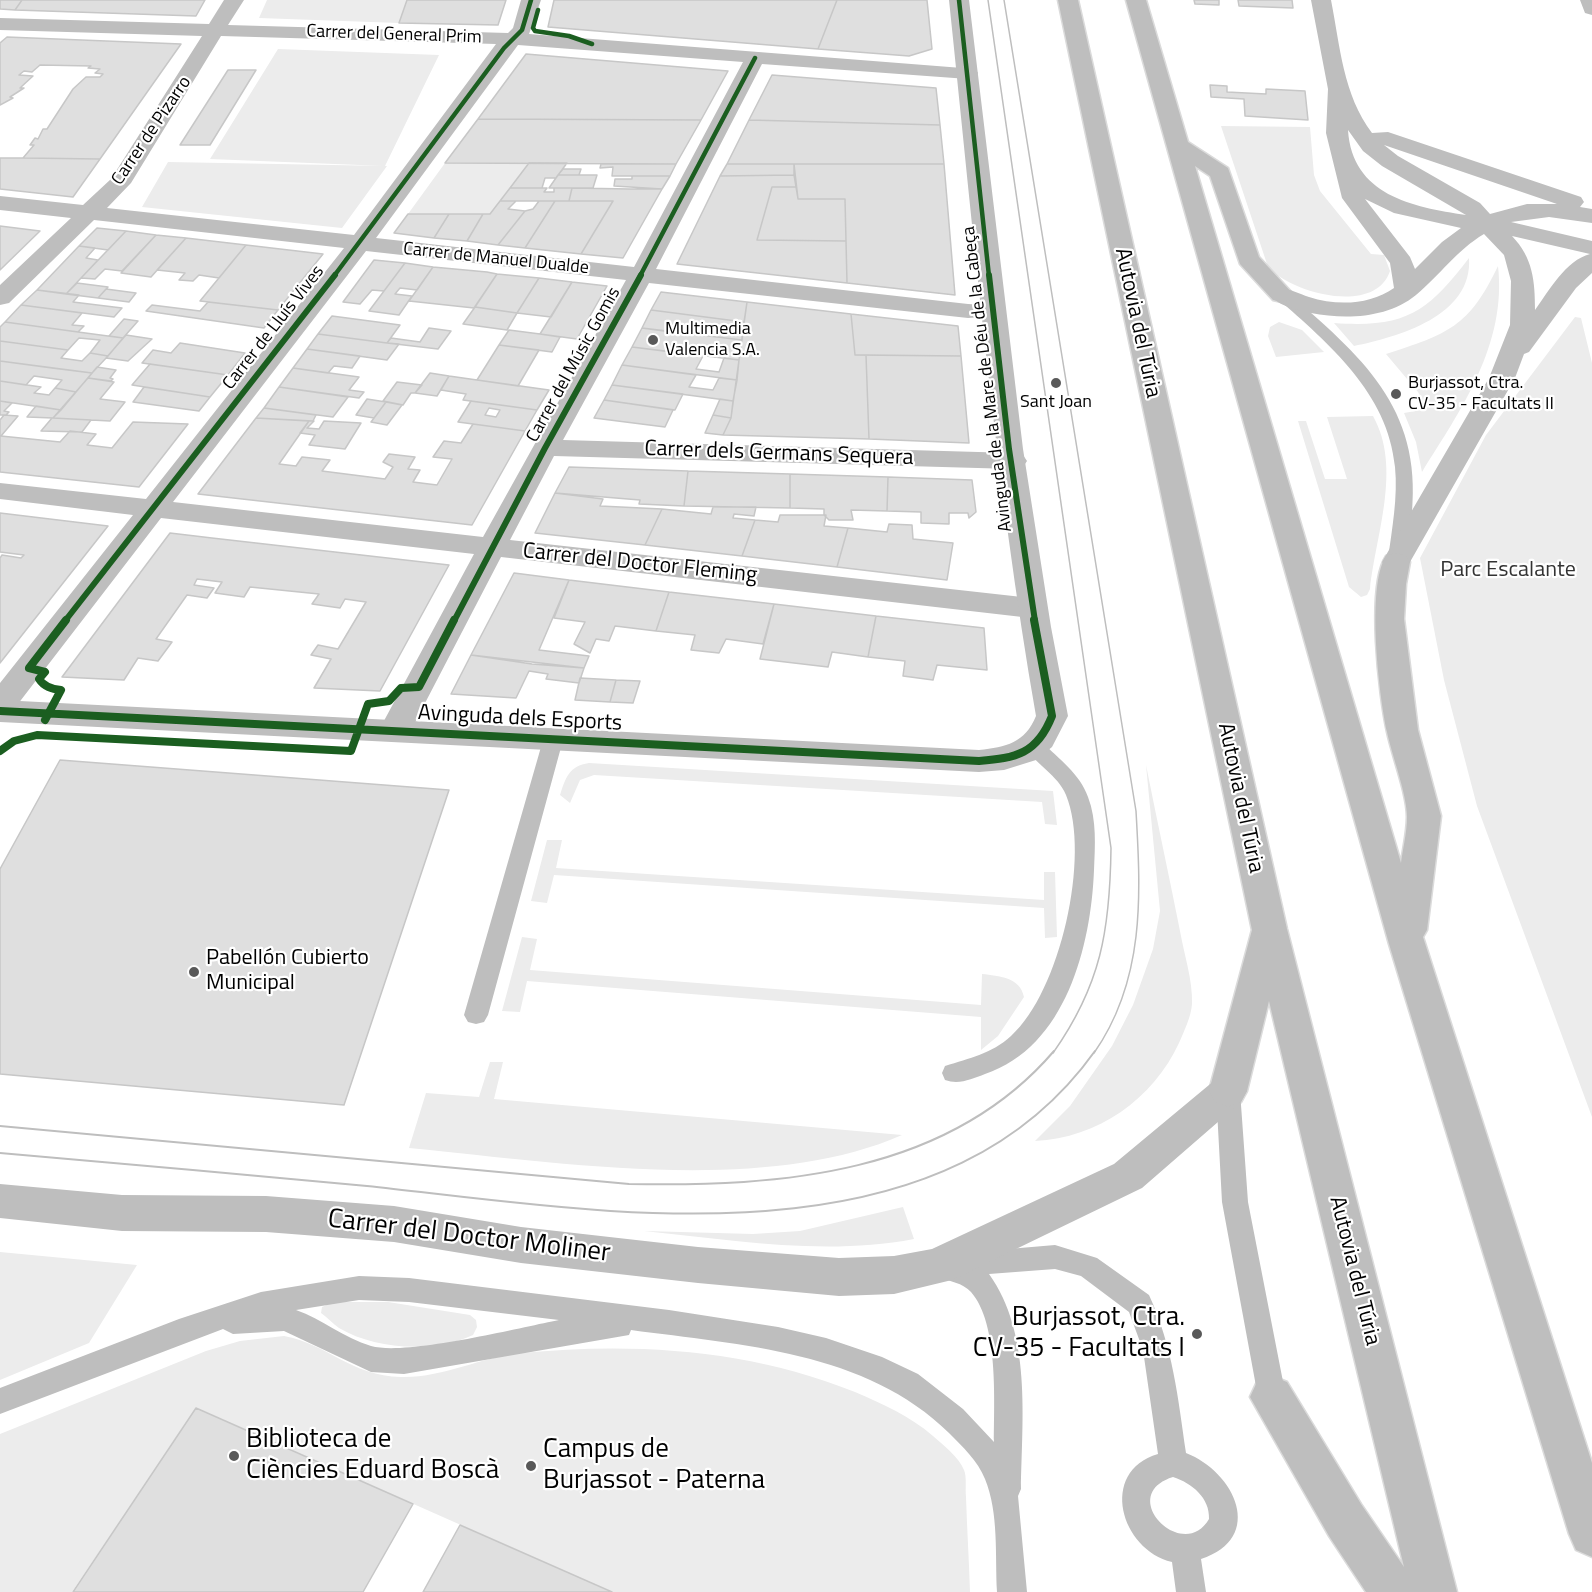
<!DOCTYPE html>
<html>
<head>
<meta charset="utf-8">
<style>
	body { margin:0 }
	canvas { display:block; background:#fff }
</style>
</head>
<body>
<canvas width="1592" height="1592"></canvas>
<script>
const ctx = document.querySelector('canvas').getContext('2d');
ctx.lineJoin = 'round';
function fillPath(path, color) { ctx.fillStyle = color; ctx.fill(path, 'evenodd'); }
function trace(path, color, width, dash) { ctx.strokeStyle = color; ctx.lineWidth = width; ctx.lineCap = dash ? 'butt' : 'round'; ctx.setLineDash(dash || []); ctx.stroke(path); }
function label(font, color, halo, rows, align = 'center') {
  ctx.font = font + ' "Titillium Web",sans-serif'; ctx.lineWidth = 4.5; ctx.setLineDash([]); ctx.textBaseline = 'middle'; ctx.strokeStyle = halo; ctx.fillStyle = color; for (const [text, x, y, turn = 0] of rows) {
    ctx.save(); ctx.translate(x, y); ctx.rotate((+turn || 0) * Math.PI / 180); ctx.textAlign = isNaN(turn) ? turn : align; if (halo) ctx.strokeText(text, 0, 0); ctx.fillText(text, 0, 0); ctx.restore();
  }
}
const green = new Path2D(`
	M267,0H407L399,23L259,18Z
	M278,49L439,55L385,166L210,159Z
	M1221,126L1310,127L1314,175L1320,191L1371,254L1384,255L1390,271C1375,316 1291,293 1268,267Z
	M168,162L387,166L342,228L142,207Z
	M445,163H529L490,214H408Z
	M1469,258C1473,316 1398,337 1354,346L1334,323C1405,328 1427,313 1469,258Z
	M1498,266C1507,344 1461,410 1422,472L1416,442L1404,413L1427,409L1418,392L1386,354C1448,334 1469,327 1498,266Z
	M1575,317L1581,318L1592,363V1117L1477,806L1444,680L1420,558L1486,435Z
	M1279,322L1302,330L1324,352L1276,357L1268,336L1270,327Z
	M1373,416C1402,468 1376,534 1370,589L1367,595L1361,597L1349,587L1298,421H1306L1325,479H1347L1327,417Z
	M589,763L1053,791L1057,825L1045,824L1042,802L594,775L580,780L570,803L560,795C566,777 569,766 589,763Z
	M1146,765C1157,820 1169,876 1180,931C1184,954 1193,981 1192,1004C1191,1017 1184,1031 1179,1043C1153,1099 1098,1138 1035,1141L1070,1106L1112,1046L1133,1005L1153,949L1160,911Z
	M547,840H562L556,868L1044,900V872H1055L1057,937L1045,938L1044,908L554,875L547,903L531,901Z
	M522,937L537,939L530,970L981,1005L982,974C999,976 1020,977 1024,997L998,1036L981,1050V1017L527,981L520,1012L502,1011Z
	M490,1062H503L494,1099L902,1135C764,1196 557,1162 409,1148L426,1093L479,1097Z
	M903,1207L914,1239C825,1256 733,1240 644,1231L753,1234L800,1231Z
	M0,1252L137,1265L89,1343L0,1380Z
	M333,1302H388L470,1315L476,1320L477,1327L473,1335C434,1353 376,1350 339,1328C333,1324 327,1317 321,1313L322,1307Z
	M284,1336C328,1344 351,1376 401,1377C443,1378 481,1357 521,1353C634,1342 749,1349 855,1392C883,1404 910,1416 933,1436C943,1445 959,1457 964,1470C967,1477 965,1489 966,1497C967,1529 969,1560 970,1592H612L197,1408L72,1592H0V1434L206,1351L240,1341Z`);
const building = new Path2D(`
	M0,0H22L15,10L0,9Z
	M22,0H205L196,16L15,10Z
	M407,0H506L498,25L399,23Z
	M554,0H837L818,49L548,27Z
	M837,0H927L932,49L909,56L818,49Z
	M1194,0H1219V5L1195,4Z
	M1238,0H1292L1293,8L1239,6Z
	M7,37L181,44L100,159L23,158L34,145H30L35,138L38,139L43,129H47L73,89L86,77H100L103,74L95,73L100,69L88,68L91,66L40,65L32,72L24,71L19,75L33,76L20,88H24L10,97L13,98L0,105V43Z
	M526,54L728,71L701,120L478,119Z
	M228,70H256L210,145H180Z
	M772,75L936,88L940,125L749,120Z
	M1210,85L1227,86V92L1266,94V89L1305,91L1308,120L1245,116L1244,99L1211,97Z
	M478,119L701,120L676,164L445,163Z
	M749,120L940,125L944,164H727Z
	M0,158H23L100,159L73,197L0,189Z
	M529,163H567L556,178H545L542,188H510Z
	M601,164H676L670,176H612L613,167L600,168Z
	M727,164H794V175L720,176Z
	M794,164H944L955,295L847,283L845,199H798Z
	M563,169H581L579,175H558Z
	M558,175H597L593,188H549Z
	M794,175L796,187H772L757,240L846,241L847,283L677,264L720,176Z
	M632,176H670L662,189L614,186L615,179H632Z
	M772,187H796L798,199H845L846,241L757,240Z
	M510,188H547L544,192H554V188H572L569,201H500Z
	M572,188L630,189H662L623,258L581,254L613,201H569Z
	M500,201H516L508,209L525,211L498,245L467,241L483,214H490Z
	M539,201H555L525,248L498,245L525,211L533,209Z
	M555,201H613L581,254L525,248Z
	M408,214H449L434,238L394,233Z
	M449,214H483L467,241L434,238Z
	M0,226L40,231L0,270Z
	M97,228L126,231L108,250L79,246Z
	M126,231L156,235L122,271L105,269L95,279L81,278Z
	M156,235L186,238L151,277L121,273Z
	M186,238L246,245L219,278L199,275L193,281L179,280L185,273L157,270Z
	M246,245L323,254L278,310L200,301Z
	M79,246L95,248L86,258L98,260L66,294L37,290Z
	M374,260L405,263L384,291L372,290L360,304L343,302Z
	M405,263L433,267L417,290L400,288L395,294L412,296L399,315L369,311Z
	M433,267L487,272L497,274L474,308L409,301Z
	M497,274L539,278L517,313L475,307Z
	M539,278L572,282L551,317L517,313Z
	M572,282L607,286L577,339L540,334Z
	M77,283L108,287L98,298L66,294Z
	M106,289L136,293L129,302L98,298Z
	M37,290L79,295L73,302L122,308L114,317L21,305Z
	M661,292L747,302L744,322L651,310Z
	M208,302L278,310L264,328L146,311L152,305L200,311Z
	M747,302L851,314L855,355H866L869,439L723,435L731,418Z
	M21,305L82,313L72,325L84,326L78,332L5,322Z
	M475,307L517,313L507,330L463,324Z
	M651,310L744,322L742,340L717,337L722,329L698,326L693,335L642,328Z
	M851,314L958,326L961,356L855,355Z
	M332,316L400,325L387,343L318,334Z
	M124,319L138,321L123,338L109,336Z
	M5,322L78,332L123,338L108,356L90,353L100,340L79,338L68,350L0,341V327Z
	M429,328L451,331L438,349L387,343L391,338L420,342Z
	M642,328L742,340L739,360L632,347Z
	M509,330L540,334L560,337L552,352L499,345Z
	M318,334L387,343L399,344L387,360L307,349Z
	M126,335L152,339L128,361L106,358Z
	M0,341L68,350L61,358L82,361L90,353L108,356L92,373L0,361Z
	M180,343L245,353L228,375L142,363L153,350L171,353Z
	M499,345L539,350L518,386L477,380Z
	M632,347L703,356L696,369L719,372L724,358L739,360L737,380L622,365Z
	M307,349L360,356L352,368L334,366L328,373L293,368Z
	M866,355L961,356L969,443L869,439Z
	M0,361L52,368L92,373L76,392L55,388L62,380L34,376L26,385L0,381Z
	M150,364L228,375L210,397L132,385Z
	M622,365L696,375L689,387L713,390L719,378L737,380L733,401L612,385Z
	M97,367L116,370L110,378L113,379L111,381L88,378Z
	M293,368L359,377L349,390L364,392L359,398L279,387Z
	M430,373L449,376L437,396L415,393Z
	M449,376L477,380L549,390L537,410L463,400L466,394L441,390Z
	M88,378L114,382L100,399L125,402L110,421L53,418Z
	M0,381L41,387L34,393L49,395L55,388L76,392L61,410L0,401Z
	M397,382L422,385L415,393H411L403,405L383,401Z
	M612,385L683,394L675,410L604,400Z
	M144,387L210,397L199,411L133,402Z
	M279,387L348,397L333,417L264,408Z
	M367,399L386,402L374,418L356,415Z
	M720,399L733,401L731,418L713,415Z
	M604,400L673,410L665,427L594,418Z
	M0,401L12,403L4,411L9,412L6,415H0Z
	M471,401L537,410L525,431L458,422ZM489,408L500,410L496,417L485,415Z
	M386,402L402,405L387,425L371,422Z
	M36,406L61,410L53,418L27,417Z
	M264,408L316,415L313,421L256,418Z
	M4,415L18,416L1,436L60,442L70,431L96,434L87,445L112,448L133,422L188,424L139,487L0,472V420Z
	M713,415L731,418L723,435L705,433Z
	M52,418H53L91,420L82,432L41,431Z
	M256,418L309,421L279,464L296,466L302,457L330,460L322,471L385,479L393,467L383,462L389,454L415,457L408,469L420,470L413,482L437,485L452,459L433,457L444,441L461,443L473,424L525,431L472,525L198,494Z
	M309,421H314L307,428L319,429L324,421L361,423L345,449L309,445L315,435L300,433Z
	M569,467L688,471L684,506L639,504L640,500L555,493Z
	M688,471L790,474V508L684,506Z
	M790,474L888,477L887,511L851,510L853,520H829L824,515V509L790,508Z
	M888,477L972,480L976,512L969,518L968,513H949V524L921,523V512L887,511Z
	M555,493L603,499L600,506L662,509L645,545L535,533Z
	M713,507H756L754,516L734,514L733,518L755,520L742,556L645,545L662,509L711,514Z
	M0,513L108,526L0,663V558L2,555L21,558L24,555L0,552Z
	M780,515H826L824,526L848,528L837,567L742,556L755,520L778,522Z
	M889,524L912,525L913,539L953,543L947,580L837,567L848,528L887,532Z
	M170,533L212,538L449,565L380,691L314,688L331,659L311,655L318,645L338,649L366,602L345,599L340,608L312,604L319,594L250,587L244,597L215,593L222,582L197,579L194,585L214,588L207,598L187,595L156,639L172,642L158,661L138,658L124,680L62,677Z
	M514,573L569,580L539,650L589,656L584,668L471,655Z
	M569,580L669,592L656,631L615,626L609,641L596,639L590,653L574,644L585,622L554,618Z
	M669,592L774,604L763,644L726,639L719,653L691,650L695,635L656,631Z
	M774,604L876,616L868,657L832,652L828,667L760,659Z
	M876,616L984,628L987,670L937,665L933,680L903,676L905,661L868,657Z
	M471,655L532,664L584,668L579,683L546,679L548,674L529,671L516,698L451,694Z
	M580,678L616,680L610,702L575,700Z
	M616,680L640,681L633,703L610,702Z
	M60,760L449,790L344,1105L0,1074V869Z
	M196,1408L413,1504L363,1592H73Z
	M460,1525L612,1592H423Z`);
const service = new Path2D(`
	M1282,290L1287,292C1361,356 1422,407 1412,513C1410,528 1411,551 1403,563L1397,565L1388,559C1392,529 1398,497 1395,467C1388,393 1329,344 1277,298L1274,295L1277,292Z
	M553,733L560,735L563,740L488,1015L484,1022L476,1024L468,1022L464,1015L543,740L546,735Z
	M1035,740L1042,742C1059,759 1080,774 1088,797C1097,820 1095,847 1094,870C1091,946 1066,1047 985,1074C972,1079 959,1085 945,1080L942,1073L945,1066C970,1058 991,1054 1011,1036C1060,992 1091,856 1066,795C1058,775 1036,765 1025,747L1028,742Z
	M1228,1081L1237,1084L1240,1091L1248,1202L1286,1397L1282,1406L1272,1410L1262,1406L1258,1397L1222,1202L1216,1091L1219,1084Z
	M1055,1245L1097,1258L1149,1295C1173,1347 1178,1398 1186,1453C1235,1472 1266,1538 1201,1559L1206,1592H1176L1172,1562C1121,1550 1098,1472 1158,1454L1143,1350L1129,1312L1081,1276L1055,1269L989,1274C1032,1334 1022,1419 1021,1489L1018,1496L1027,1592H997C995,1556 999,1513 985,1479C978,1461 962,1446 949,1433C866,1351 741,1345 631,1330L629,1335L404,1374L371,1372L284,1331L233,1334L223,1329L0,1414V1388L179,1319L261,1292L359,1276L409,1278L669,1310L778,1327L826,1338L882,1357L918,1374L963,1409L994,1442C994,1401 999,1324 971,1292C963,1283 949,1281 938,1277L934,1269L938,1261L962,1253ZM359,1300L409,1302L559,1320C518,1328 406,1356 371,1346C344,1338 322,1319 296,1310ZM1173,1477C1192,1483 1210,1498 1209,1519C1183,1564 1115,1495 1173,1477Z`);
const minor = new Path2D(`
	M224,0H244L228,25L508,33L513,28L521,0H541L529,34L975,69L978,73L975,77L968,79L762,64L656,269L968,304L1002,306L1005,311L1002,316L968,318L649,283L563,440L1013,453L1023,455L1027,461L1023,467L1013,469L554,456L510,540L1031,598L1042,601L1046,608L1042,615L1031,618L501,557L411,730L406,738L395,741L384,738L379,730L474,554L161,518L11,713L0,716V683L133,515L0,499V483L146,499L344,248L94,220L9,303L0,305V285L71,218L0,210V196L83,205L111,179L202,36L0,30V18L209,24ZM221,36L496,44L354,235L107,208L131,183ZM518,45L743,62L634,267L376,238ZM366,251L626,280L483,537L173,502Z
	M1580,0H1592V15L1585,13Z`);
const tertiary = new Path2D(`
	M949,0H969L1023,449L1051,627L1068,716L1052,747L1036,760L1004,770L979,772L0,722V700L979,750C1006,747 1025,743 1036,716C995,479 974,239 949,0Z
	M1311,0H1331C1340,46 1343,95 1372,133L1388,132L1581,197L1584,202L1580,207L1592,209V223L1549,217L1511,222L1592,241V273L1576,288L1529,352L1524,354L1515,378L1410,562L1406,568L1396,571L1386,568L1382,562L1489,378L1510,325L1511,281L1504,255L1484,234C1457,250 1440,275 1416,295C1388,318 1346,320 1311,313C1298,310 1278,306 1270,295L1273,290C1287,286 1296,293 1309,297C1337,306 1370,305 1394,288L1390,263L1342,198L1326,133L1328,89ZM1348,130L1363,151L1382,166L1466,215C1412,207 1352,195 1348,130ZM1384,145L1557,204H1527L1490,214L1480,203L1398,156ZM1365,199L1394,213L1461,228L1442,242L1415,269L1410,257ZM1512,236L1590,254C1566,260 1548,292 1535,310C1535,281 1533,258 1512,236Z
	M1228,1075L1241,1080L1247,1091L1241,1102L1142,1188L952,1280L894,1294L839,1296L698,1283L521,1263L394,1242L266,1232L122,1231L0,1218V1184L122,1195L266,1196L394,1206L521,1227L698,1247L839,1258L894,1256L932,1249L1114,1164L1215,1080Z`);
const trunk = new Path2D(`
	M1058,0H1078L1287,929L1457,1592H1366L1329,1536L1250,1397L1257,1382L1272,1376L1287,1382L1361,1504L1404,1567L1269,1001L1247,1091L1241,1102L1228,1107L1215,1102L1209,1091L1252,930Z
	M1126,0H1146L1188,142L1228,168L1259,257L1294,295L1291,300L1282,302L1273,300L1240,264L1210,176L1195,166L1401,863C1403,848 1407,832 1407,817C1407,794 1392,756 1387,732C1379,696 1366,586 1386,556L1396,553L1406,556L1410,562L1406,584L1404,619L1418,730L1441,816L1427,930L1423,937L1592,1463V1557L1576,1550L1569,1534L1389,944Z`);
const tramFar1 = new Path2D(`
	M988,0L1111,848C1110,930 1101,985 1053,1053
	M1004,0L1136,811C1141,896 1145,980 1094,1053`);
const tram = new Path2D(`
	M0,1126L629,1184C779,1187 948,1175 1054,1051
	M0,1153C122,1164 245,1174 367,1186C600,1211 936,1274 1095,1051`);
const cyclewayFar2 = new Path2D(`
	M959,0L989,276
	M538,10L533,28L535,31L569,36L592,44
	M334,276L504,48L522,30L531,0
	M640,276L755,58`);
const cyclewayFar1 = new Path2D(`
	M989,275L1009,449L1035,621
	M65,621L335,275
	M454,621L545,448L641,275`);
const cycleway = new Path2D(`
	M0,711L979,761C1016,758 1037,754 1052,716L1034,620
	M45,720L61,690C52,689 44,687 39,679L45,672L29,668L66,620
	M0,751L14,741L37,735L351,751L368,704L389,701L401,688L419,687L454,620`);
const markers = [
	[653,340,6,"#595959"],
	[1056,383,6,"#595959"],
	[1396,394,6,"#595959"],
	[194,972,6,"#595959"],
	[1197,1334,6,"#595959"],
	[234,1456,6,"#595959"],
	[531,1466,6,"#595959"]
];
const farStreetnames = [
	["Carrer del General Prim",394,35,2],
	["Carrer de Pizarro",152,131,-56],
	["Carrer de Manuel Dualde",496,259,6],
	["Carrer de Lluís Vives",274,328,-52],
	["Carrer del Músic Gomis",574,365,-61],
	["Avinguda de la Mare de Déu de la Cabeça",988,379,-97]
];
const farPoinames = [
	["Multimedia",665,330],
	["Valencia S.A.",665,351],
	["Burjassot, Ctra.",1408,384],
	["CV-35 - Facultats II",1408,405],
	["Sant Joan",1056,403,"center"]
];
const streetNames = [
	["Autovia del Túria",1137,323,78],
	["Carrer dels Germans Sequera",779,454,2],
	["Carrer del Doctor Fleming",640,564,6],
	["Avinguda dels Esports",520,719,3],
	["Autovia del Túria",1240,798,78],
	["Autovia del Túria",1354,1271,76]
];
const parkNames = [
	["Parc Escalante",1508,571]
];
const poiNames = [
	["Pabellón Cubierto",206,959],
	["Municipal",206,984]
];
const nearStreetnames = [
	["Carrer del Doctor Moliner",469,1237,7]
];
const nearPoinames = [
	["Burjassot, Ctra.",1185,1318,"right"],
	["CV-35 - Facultats I",1185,1349,"right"],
	["Biblioteca de",246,1440],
	["Ciències Eduard Boscà",246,1471],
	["Campus de",543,1450],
	["Burjassot - Paterna",543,1481]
];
fillPath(green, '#ececec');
fillPath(building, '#dfdfdf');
trace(building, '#c7c7c7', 1.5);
trace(trunk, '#dbdbdb', 3);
fillPath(service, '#bebebe');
fillPath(minor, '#bebebe');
fillPath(tertiary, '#bebebe');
fillPath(trunk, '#bebebe');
trace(tramFar1, '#bebebe', 1.5);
trace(tram, '#bebebe', 2);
trace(cyclewayFar2, '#1b5e20', 4.5);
trace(cyclewayFar1, '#1b5e20', 6);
trace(cycleway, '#1b5e20', 8);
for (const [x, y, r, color] of markers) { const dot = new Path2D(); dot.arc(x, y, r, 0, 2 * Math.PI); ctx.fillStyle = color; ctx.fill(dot); trace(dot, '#fff', 2); }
label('18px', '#000', '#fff', farStreetnames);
label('18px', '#000', '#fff', farPoinames, 'left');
label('22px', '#000', '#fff', streetNames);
label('22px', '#333', '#fff', parkNames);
label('22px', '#000', '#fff', poiNames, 'left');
label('27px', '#000', '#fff', nearStreetnames);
label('27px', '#000', '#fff', nearPoinames, 'left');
</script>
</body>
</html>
